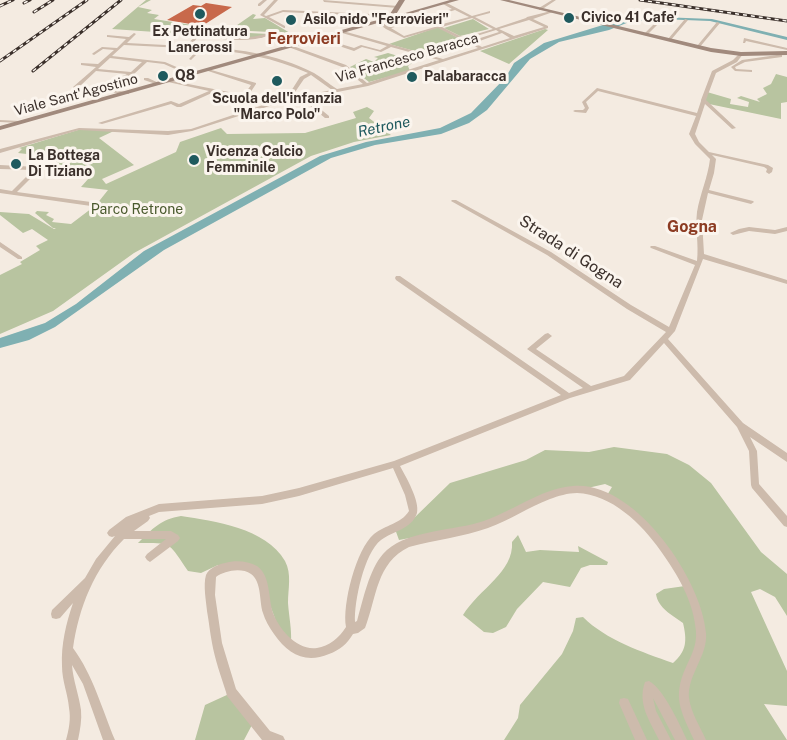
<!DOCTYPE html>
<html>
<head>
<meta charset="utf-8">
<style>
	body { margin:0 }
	canvas { display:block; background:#f4ebe1 }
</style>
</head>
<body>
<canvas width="787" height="740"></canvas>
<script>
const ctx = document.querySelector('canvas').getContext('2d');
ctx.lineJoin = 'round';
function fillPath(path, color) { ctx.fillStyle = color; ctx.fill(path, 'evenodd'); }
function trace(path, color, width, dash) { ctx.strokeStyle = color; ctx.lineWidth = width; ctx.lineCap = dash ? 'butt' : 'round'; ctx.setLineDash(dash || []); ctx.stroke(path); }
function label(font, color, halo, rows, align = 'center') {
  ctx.font = font + ' "Public Sans",sans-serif'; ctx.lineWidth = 6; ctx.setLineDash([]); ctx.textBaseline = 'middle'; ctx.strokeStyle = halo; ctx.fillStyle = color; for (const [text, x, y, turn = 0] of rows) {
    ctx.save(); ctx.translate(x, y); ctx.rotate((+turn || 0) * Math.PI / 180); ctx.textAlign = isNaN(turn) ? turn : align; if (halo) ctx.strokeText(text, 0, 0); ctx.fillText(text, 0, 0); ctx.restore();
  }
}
const green = new Path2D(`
	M146,0H151L138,7L152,10L147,13L159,15L154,19L211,28L209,31L269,34L261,38H242L112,29Z
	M253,14L256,15L253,19L265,18L290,33L230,30Z
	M473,19L489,29L460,36L444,28Z
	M438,27L460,39L418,52L389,44Z
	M545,29L548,30L509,64L480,51Z
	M388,53L415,61L408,66L410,71L369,82L350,67L366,59L374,62L378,58L374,57Z
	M776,74L787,77V102L781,103V119L709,104L704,100L707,92L731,99L730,104L748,107L749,102L737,98L741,96L760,102L757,99L767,94L763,88L771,84Z
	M367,107L374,111L369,118L391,135L354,142L311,156L134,253L53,311L0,334V275L22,264L20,262L40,250L36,246L48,240L32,229L23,233L0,215V212L29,214L54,229L56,228H53L35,213L37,211L49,212L46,215L54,219L52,222L71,224L96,205L108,190L81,187L89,178L74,176L72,171L68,175L53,174L62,165L48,162L53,157L18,153L22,149L19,148L78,130H116L99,138L134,165L102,179L106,184L176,152L180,142L221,128L227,134L305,133L356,118L353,112Z
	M614,447L667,454L689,465L711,483L761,552L787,574V616L775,597L760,589L751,592L787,671V706L764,704L787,740H504L518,718L520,705L562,654L573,631L576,618L583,617C606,640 642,652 673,663C687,651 687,640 683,623C672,615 658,608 656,594L664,589L685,586L642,521L606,497L612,487L605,484L557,495L485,524L399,540L395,529L412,520L450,483L526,460L545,450L589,452Z
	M181,516C214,521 266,528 285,561C292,574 288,589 288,603C289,617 292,630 291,644L277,624L257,570L218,565L201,573L188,571C168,542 173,543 138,543C152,529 161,519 181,516Z
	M518,535L526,552L540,550L579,552L578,546L608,562L607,565H590L581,568L570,587L543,582L517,609L506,627L493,633L484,632L463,615C479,589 514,572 512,542Z
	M229,694L253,723L244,740H195L205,705Z`);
const water = new Path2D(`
	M661,17L712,19L787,37V40L710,21L659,19L629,22L609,30L559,42L530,59L487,110L469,123L441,134L375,145L331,158L164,250L55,327L29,340L0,348V338L45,323L76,304L144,251L320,156L366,142L440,128L471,113L506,77L514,63L544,43L616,21Z`);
const building = new Path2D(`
	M206,3L232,7L202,26L167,20L193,5L201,6Z`);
const street = new Path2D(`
	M263,0H267L260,6H258V4Z
	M274,0H278L264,15L266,16L283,10L393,15L395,16L393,17L283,12L269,17L285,26V28H284L260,15Z
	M323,0L398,6L400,7L398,8L324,2Z
	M552,0H556L541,10H539V8Z
	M443,2H445L472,16L490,11V13L475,17L496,28L526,18L527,17L551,11L553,12L533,19L548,26V28L368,86L307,98L329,116V118H325L302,99L275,104L255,111L263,117V119H261L251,112L192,131L168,135L79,130L0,153V149L79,128L168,131L191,129L269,103L214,92L181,107H177L171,104L102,124L98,123L171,101L179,104L209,91L168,82V80L244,95L251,85L208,71V69L256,83V84L248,96L274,102L286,99L300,77L308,73C274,58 239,51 202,49L191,60L189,59L198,49L187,48L185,49L183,48L124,45L112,56L165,62L195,75L191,76L164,64L147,62L134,74L102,89L127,92L129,93V94L73,89V87L96,67L81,65V63L98,64L114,50L103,49L94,55L92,54L93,53L102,47L117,48L126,39L108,37H107V35L129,37L134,33L136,34L127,43L185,46L198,34C222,36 245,41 269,33L271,34L270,35C247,44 223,39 199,36L190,46C232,48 276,53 314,73C321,77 329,84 337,89L363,84L342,67L291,48V46H293L346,65L367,83L439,60L391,47L381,52L362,47L354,51L318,39V37L354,48L361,45L380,50L387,46L342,33L341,32L343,31L443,59L478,48L463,40L430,50V48L460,39L438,28L404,38L386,29L376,22L379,21L388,26L418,18L410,14V12H412L422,17L452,9L443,4ZM455,10L469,17L439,25L425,19ZM472,18L493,29L464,38L442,27ZM421,20L435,27L404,36L391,28ZM529,20L544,27L514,36L499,29ZM496,30L499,32L471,41L467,39ZM502,33L510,38L482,47L474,43ZM110,58L142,62L131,72L98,69ZM96,71L127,74L97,89L79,87ZM311,75L332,90L291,98L304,79Z
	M685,19L688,20L670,41H668V39Z
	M656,22L659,23L647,35H645V33Z
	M717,22L720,23L699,48H697V46Z
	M744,38L787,48V50L746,41L745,43H743Z
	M740,53L743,54L737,62L716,73L706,100L736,128L732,129L705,104L695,134L699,142L709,152L768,165L773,168L772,172L769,174L766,172L767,169L764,167L712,155L716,159L714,173L709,190L753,201L754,202L751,204L708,193L702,220L704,254L787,280V284L703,259L675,331L668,339L743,423L787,453V462L750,437L757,451L759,484L787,516V527L784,526L752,488L751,485L749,451L737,427L664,343L630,380L570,398L400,466C406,477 420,501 417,513C412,529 393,531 381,540C364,553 354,602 355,622L357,621C363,600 369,570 383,554C403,531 449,531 477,523C510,514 538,489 573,486C634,480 702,579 706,633C708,656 687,675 689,698C691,713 700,726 706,740H694C681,711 672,698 686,667C691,656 697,645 696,632C694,602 678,575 660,550C642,524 611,494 577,493C568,493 558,496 550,499C529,507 510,520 488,528C463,537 435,540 409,547C376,563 377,597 365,628L358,633L353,634C347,644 340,650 329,654C305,664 288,654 274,634C269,627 265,620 263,613C259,601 262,582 251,574C241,567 224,571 216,577L215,595L222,643L236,689L270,731L283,736L285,740H262L227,696L226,692C221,676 215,660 212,643C210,633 209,622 207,611C206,601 203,585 206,575C209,568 219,564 225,563C235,560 248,561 257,566C271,576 268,598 273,613C279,629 297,651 317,648C329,646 339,638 346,627C342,605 356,549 374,534C385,525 401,524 409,511L405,495L393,468L299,496L262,504L159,512L149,516L150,518L148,521L134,531H171L178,535L180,538L178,541L150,562L147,560L145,557L147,554L166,539H124C94,569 79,607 73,648C93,675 102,709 115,740H103L83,684L72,665C73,680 79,695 81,710C82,720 80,730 78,740H66C69,729 71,719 69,708C68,694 62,681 62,666C61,644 66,624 73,603L60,618L56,619L52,618L51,614L52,610L85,578L96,559L115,536L112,537L109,536L107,533L109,530L126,517L159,504L262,496L299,488L394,461L561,395L396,280L395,278L396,276H400L569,393L583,388L527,349L545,334L548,333L552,336L536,349L591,386L624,376L666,332L627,309L547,255L451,201L452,200H456L551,252L631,305L669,327L695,265L651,248L650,247L651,246H655L697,261C699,244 695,228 697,212C700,194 708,177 710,159L695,144L689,134L696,116L598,91L586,102L589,108L586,113L575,112L573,111L575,110H583L585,108L582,102L597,88L697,113L701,101V100L712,71L733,60Z
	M778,53L782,55V57L745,62L735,67L736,69L752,70V72L735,71L731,67L742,60L777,55L776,54Z
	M144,78H148L161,84L159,85L144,80Z
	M0,120L20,121L22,122L20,123L0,122Z
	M0,165L37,167L40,169L17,192L98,203L101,205L98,207L0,193V189L12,191L33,170L0,169Z
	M749,227L775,230L787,227V231L775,234L749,231L733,235L730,233L739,229Z
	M0,242L22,257V259H18L0,247Z
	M649,681C663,688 680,725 687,740H675L653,698L656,711L671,740H659C650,721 637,704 645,682Z
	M624,698L628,699L647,740H635L619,703L620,699Z`);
const secondary = new Path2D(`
	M399,0H405L395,16L450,0H459L0,130V126L388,17Z
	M500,0H509L711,48L741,52L787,51V55L741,56L711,52Z`);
const rail = new Path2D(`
	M640,0L787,21
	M24,3L30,0
	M0,6L13,0
	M34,12L53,0
	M0,61L87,0
	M33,71L121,0`);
const markers = [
	[200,14,6,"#1f5a5e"],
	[569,18,6,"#1f5a5e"],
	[291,20,6,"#1f5a5e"],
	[163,76,6,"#1f5a5e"],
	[412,77,6,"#1f5a5e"],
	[277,81,6,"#1f5a5e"],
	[194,160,6,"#1f5a5e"],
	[16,164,6,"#1f5a5e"]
];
const farPoinames = [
	["Civico 41 Cafe'",581,18],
	["Asilo nido \"Ferrovieri\"",303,20],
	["Ex Pettinatura",200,32,"center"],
	["Lanerossi",200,48,"center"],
	["Q8",175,76],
	["Palabaracca",424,77],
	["Scuola dell'infanzia",277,99,"center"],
	["\"Marco Polo\"",277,115,"center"],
	["Vicenza Calcio",206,152],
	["Femminile",206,168],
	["La Bottega",28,156],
	["Di Tiziano",28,172]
];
const farStreetnames = [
	["Via Francesco Baracca",407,58,-16],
	["Viale Sant'Agostino",76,95,-15]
];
const farParknames = [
	["Parco Retrone",137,210]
];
const farWaternames = [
	["Retrone",384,127,-12]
];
const farQuarternames = [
	["Ferrovieri",304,39],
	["Gogna",692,227]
];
const streetNames = [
	["Strada di Gogna",571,252,33]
];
fillPath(green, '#b8c4a0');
fillPath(water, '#7fb0b2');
fillPath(building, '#c8694b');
fillPath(street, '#cdbbac');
fillPath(secondary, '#a18a7d');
trace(rail, '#3b302b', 3);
trace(rail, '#fbf5ee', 1.5, [4]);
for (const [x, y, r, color] of markers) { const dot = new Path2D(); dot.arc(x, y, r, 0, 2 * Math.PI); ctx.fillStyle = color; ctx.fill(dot); trace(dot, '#fbf5ee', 2); }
label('bold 14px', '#3b302b', '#fbf5ee', farPoinames, 'left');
label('14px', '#3b302b', '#fbf5ee', farStreetnames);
label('14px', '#4a5a2e', '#fbf5ee', farParknames);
label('italic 15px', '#1f5a5e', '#fbf5ee', farWaternames);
label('bold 16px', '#8c3b22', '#fbf5ee', farQuarternames);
label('16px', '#3b302b', '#fbf5ee', streetNames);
</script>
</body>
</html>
